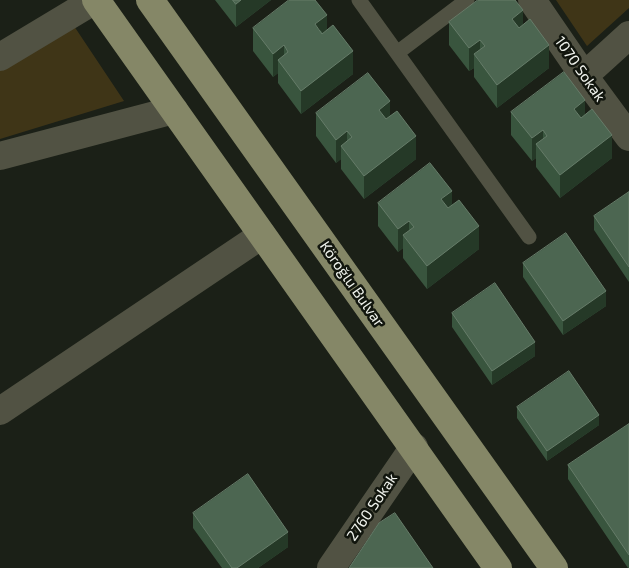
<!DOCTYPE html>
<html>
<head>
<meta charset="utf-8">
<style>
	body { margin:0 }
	canvas { display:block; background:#1b2017 }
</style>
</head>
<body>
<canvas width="629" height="568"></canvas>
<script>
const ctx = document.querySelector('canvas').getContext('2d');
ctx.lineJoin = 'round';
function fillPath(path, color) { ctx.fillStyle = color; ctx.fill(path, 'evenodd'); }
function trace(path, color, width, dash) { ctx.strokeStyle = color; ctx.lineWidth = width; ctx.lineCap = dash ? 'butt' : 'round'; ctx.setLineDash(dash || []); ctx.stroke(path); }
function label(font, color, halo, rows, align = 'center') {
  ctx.font = font + ' "Exo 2",sans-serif'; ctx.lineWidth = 5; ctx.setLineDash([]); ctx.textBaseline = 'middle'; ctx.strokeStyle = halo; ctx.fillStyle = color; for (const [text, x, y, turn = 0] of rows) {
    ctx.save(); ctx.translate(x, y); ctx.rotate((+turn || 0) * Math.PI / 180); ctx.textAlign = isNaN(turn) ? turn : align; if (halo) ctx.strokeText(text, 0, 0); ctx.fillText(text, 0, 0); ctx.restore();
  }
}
const green = new Path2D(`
	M556,0H629V8L587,46Z
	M74,26L124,101L0,139V68Z`);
const lane = new Path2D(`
	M359,0L529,237
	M397,53L467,0`);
const street = new Path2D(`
	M532,0L584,76L629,137
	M0,57L95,0
	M584,76L629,35
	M0,156L174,110
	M0,411L262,235
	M331,568L414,447`);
const primary = new Path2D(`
	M96,0L498,568
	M150,0L554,568`);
const wall = new Path2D(`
	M215,0H271L236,27Z
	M449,22L523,25L549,68L497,108L474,77V68L469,71L449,45Z
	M253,28L327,30L353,74L301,114L278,83V73L273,77L253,51Z
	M511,112L585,115L612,158L560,198L536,167V158L532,161L511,135Z
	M316,113L390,115L416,159L364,199L341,169V159L336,163L316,136Z
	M629,192V282L594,230V216Z
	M378,203L452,205L479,249L427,289L403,258V248L398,252L378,226Z
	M523,263L606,306L563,335L523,277Z
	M452,313L535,356L492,385L452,327Z
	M517,407L599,425L547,461L517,418Z
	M629,424V568H628L568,479V465Z
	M193,513L288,547L258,568H222L193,528Z`);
const shadedWall = new Path2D(`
	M241,0H271L236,27V4Z
	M523,10V33L512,19Z
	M327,15V38L315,24Z
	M480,40V63L474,54V68L469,71V48Z
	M284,45V68L278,60V73L273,77V54Z
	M549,45V68L497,108V85Z
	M353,51V74L301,114V91Z
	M585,100V123L574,109Z
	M390,101V124L379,110Z
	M543,130V153L536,144V158L532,161V138Z
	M347,131V154L341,146V159L336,163V140Z
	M612,135V158L560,198V175Z
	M416,136V159L364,199V176Z
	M452,191V214L441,199Z
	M409,221V243L403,235V248L398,252V229Z
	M479,226V249L427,289V266Z
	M606,291V306L563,335V321Z
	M535,342V356L492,385V371Z
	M599,415V425L547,461V451Z
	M288,532V547L258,568H237Z`);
const building = new Path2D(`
	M233,0H241L236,4Z
	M289,0H315L327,15L315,24L322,34L333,25L353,51L301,91L278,60L288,52L284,45L273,54L253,28Z
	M478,0H515L523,10L512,19L519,28L530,19L549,45L497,85L474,54L485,46L480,40L469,48L449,22Z
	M564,72L585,100L574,109L581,118L592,109L612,135L560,175L536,144L547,136L543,130L532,138L511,112Z
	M368,73L390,101L379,110L386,119L397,111L416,136L364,176L341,146L352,137L347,131L336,140L316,113Z
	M430,163L452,191L441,199L448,208L459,200L479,226L427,266L403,235L414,227L409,221L398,229L378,203Z
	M629,192V267L594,216Z
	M566,233L606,291L563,321L523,263Z
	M495,283L535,342L492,371L452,313Z
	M569,371L599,415L547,451L517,407Z
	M629,424V555L568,465Z
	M248,474L288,532L237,568H232L193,513Z
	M395,513L433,568H349L379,523Z`);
const streetNames = [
	["1070 Sokak",580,69,55],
	["Köroğlu Bulvar",352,284,55],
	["2760 Sokak",372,507,-56]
];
fillPath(green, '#3f3517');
trace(lane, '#515243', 15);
trace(street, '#515243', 28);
trace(primary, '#858767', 28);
fillPath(wall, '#39553e');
fillPath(shadedWall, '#253927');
fillPath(building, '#4c6651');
trace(building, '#667c69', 1);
label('15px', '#f0f3ed', '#12160e', streetNames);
</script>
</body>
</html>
